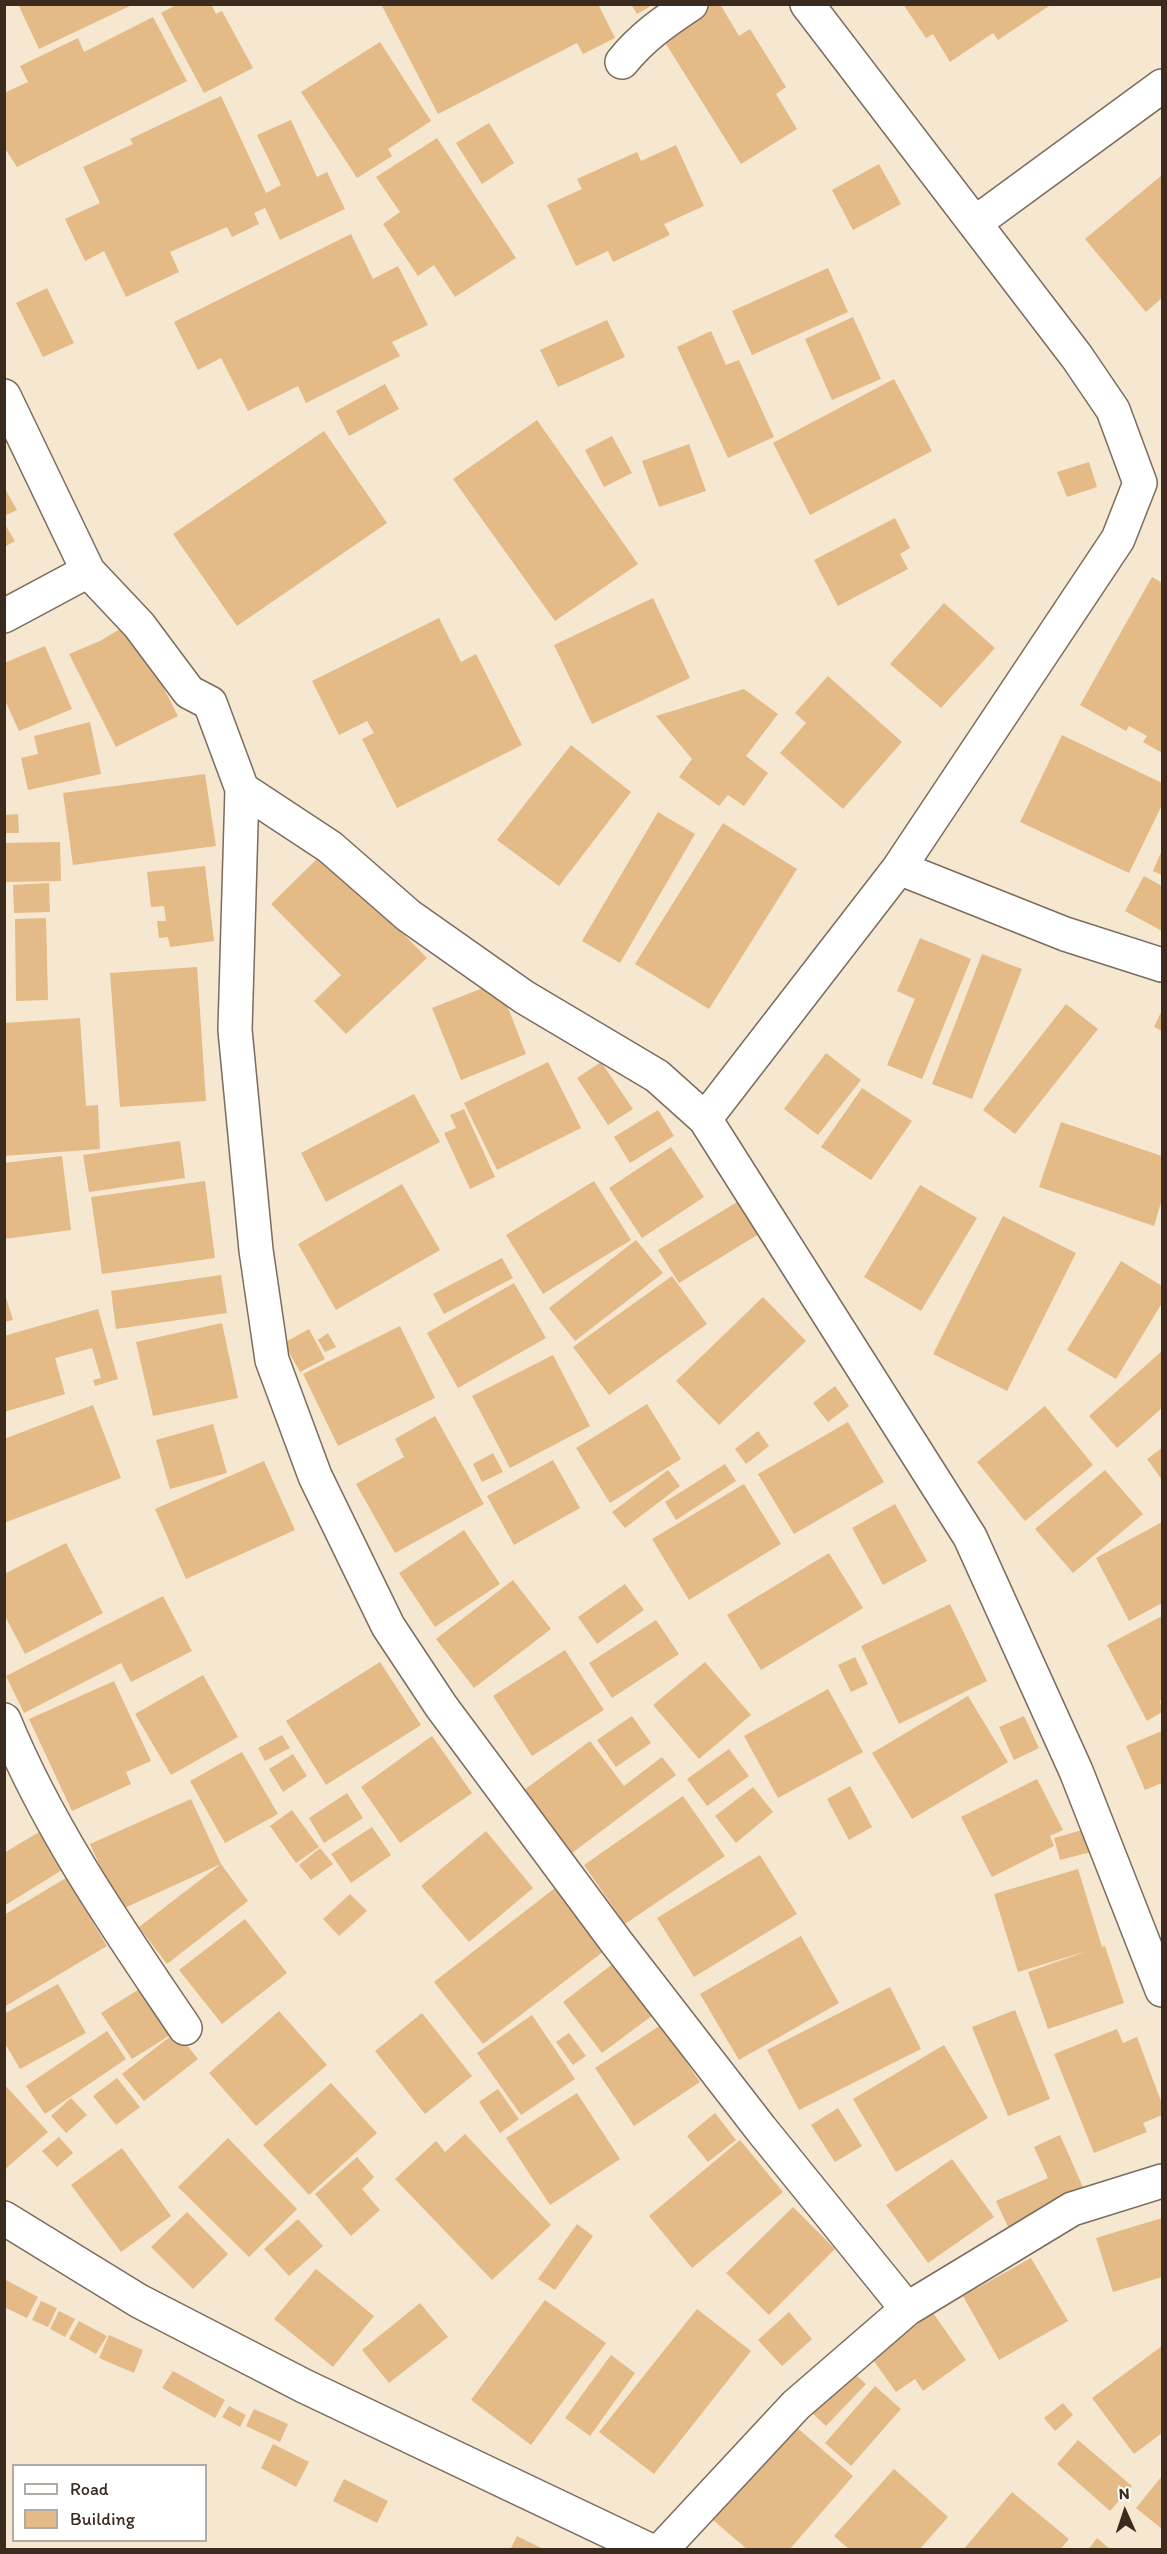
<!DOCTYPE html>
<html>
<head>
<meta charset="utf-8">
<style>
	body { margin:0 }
	#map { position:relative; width:1167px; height:2554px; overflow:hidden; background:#f6e7d1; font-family:Itim,sans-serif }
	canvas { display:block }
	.frame { position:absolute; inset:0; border:6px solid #3b2a1e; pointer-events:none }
	.legend { position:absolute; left:12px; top:2464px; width:195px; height:78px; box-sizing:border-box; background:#fff; border:2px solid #b1aaa5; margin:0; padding:8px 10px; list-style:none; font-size:18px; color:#3b2a1e }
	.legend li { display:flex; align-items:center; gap:12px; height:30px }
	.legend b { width:30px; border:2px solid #b1aaa5 }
	.north { position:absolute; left:1095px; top:2482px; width:60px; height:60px; -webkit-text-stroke:4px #fff; paint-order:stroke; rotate:357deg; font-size:16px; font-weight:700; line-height:24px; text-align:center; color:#3b2a1e }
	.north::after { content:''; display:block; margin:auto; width:21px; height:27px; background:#3b2a1e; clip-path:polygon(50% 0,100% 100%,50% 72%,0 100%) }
</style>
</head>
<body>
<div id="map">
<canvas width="1167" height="2554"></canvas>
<div class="frame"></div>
<ul class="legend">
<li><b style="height:8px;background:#fff"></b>Road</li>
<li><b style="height:16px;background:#e4ba86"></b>Building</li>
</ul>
<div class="north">N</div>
</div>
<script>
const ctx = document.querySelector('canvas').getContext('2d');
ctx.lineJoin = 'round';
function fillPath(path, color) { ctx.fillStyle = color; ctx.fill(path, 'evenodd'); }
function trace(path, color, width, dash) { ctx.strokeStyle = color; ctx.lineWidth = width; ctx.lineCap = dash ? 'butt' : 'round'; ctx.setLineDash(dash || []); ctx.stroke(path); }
const building = new Path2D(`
	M18,4H134L39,49Z
	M178,4H211L216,14L222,11L253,68L204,93L161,13Z
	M381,4H598L615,38L583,54L577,43L438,114Z
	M631,4H654L637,14Z
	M712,4H720L739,36L750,29L786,87L776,94L797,129L741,164L661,36Z
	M903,4H1052L998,40L993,33L950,62L933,34L926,38Z
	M153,17L187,81L17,167L4,147V93L28,82L20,66L78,38L84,52Z
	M380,42L431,121L388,149L392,156L357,178L301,92Z
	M221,96L266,193L281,185L257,135L291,120L317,177L327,172L345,209L280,240L265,208L254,213L259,224L232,237L227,227L170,252L179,272L126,297L104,251L85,261L65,219L100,203L83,167L133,144L130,139Z
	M489,123L514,163L482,184L456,143Z
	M437,138L516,258L455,297L434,265L418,276L383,224L400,212L376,177Z
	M676,145L704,206L664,224L670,235L613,262L608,251L576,266L547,205L582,189L577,179L637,152L641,161Z
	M879,164L901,204L853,230L832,190Z
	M1162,175V298L1146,312L1085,239Z
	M351,234L373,279L398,266L428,325L392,342L400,356L306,403L298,386L248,411L221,358L198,370L174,322Z
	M828,268L848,312L752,355L732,311Z
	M47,288L74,343L43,357L16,303Z
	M853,317L881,379L832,400L805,339Z
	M607,320L625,357L558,387L540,350Z
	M711,331L726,365L739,360L774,437L728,458L677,347Z
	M894,379L932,451L810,515L773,443Z
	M385,384L399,409L349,436L336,411Z
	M537,420L638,564L555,621L453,479Z
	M324,431L387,523L237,626L173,534Z
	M612,436L632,473L604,487L585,450Z
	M689,444L706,491L659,507L642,461Z
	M1089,462L1097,487L1067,497L1057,472Z
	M4,487L17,510L4,516Z
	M895,518L910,548L900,554L908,569L838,606L814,560Z
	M4,523L15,541L4,547Z
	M1152,577L1162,583V753L1143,742L1147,736L1129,726L1126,731L1080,705Z
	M653,598L690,678L592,724L554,645Z
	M944,603L995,648L941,708L890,664Z
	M439,618L461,662L476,654L522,745L397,808L362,739L374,733L367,721L339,735L312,681Z
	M130,623L178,716L116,747L69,654L100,641Z
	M45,646L72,709L19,731L4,698V663Z
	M828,676L902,742L843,809L780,753L806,723L795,713Z
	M744,689L778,714L746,756L768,773L744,806L728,795L719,806L679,777L692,759L656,716Z
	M90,722L101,774L28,790L21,758L38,754L34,736Z
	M1062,735L1162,783V805L1129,873L1020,822Z
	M571,745L631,792L559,886L497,840Z
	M205,774L216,846L73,865L63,793Z
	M658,812L695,834L620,963L582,941Z
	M18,814L19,833H4V815Z
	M723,823L797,869L709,1009L635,964Z
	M60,842L61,881L4,882V843Z
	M1162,850V875L1153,871Z
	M323,853L427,958L346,1034L314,1001L341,975L271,904Z
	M205,866L214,941L170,947L168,937L159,938L157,921H166L164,906L151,907L147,872Z
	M1144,876L1162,886V931L1125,911Z
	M49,883L50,912L14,913L13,885Z
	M46,918L48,1000L16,1001L15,919Z
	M920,938L971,959L922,1079L887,1065L915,999L897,991Z
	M982,954L1022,969L972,1099L932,1084Z
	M197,967L206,1101L120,1107L110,973Z
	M498,982L526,1054L461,1080L432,1008Z
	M1066,1004L1098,1029L1015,1134L983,1110Z
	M1162,1010V1031L1154,1027Z
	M80,1018L86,1106L98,1105L100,1149L4,1156V1023Z
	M826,1053L861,1080L818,1135L784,1109Z
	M548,1062L581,1128L497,1170L464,1103Z
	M601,1062L633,1109L608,1125L577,1078Z
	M862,1088L912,1121L871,1180L821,1147Z
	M414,1094L440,1142L326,1202L301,1153Z
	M464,1109L495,1177L470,1189L444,1133L456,1128L450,1115Z
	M658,1110L674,1136L630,1163L614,1137Z
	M1061,1122L1162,1156V1199L1154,1226L1039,1187Z
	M180,1141L185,1178L89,1192L83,1155Z
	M671,1147L704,1197L642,1238L609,1188Z
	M62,1156L71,1230L4,1239V1163Z
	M205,1181L215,1258L102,1274L91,1197Z
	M594,1181L631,1240L543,1294L506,1235Z
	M402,1184L440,1250L336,1310L298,1244Z
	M920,1185L977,1218L921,1311L864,1277Z
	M742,1199L762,1232L679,1283L658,1250Z
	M1003,1216L1076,1253L1007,1391L933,1354Z
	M636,1240L663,1273L575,1341L549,1308Z
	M502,1258L513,1278L444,1314L433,1294Z
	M1121,1261L1162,1286V1303L1116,1379L1067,1350Z
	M221,1275L227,1313L116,1329L111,1291Z
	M672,1276L707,1324L609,1395L573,1347Z
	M514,1283L546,1338L458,1388L427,1333Z
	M4,1291L13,1320L4,1322Z
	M763,1297L806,1341L719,1425L676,1381Z
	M98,1309L118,1379L95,1386L93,1380L101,1378L92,1348L55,1358L65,1394L4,1412V1336Z
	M222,1323L238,1398L153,1416L136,1342Z
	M400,1326L435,1398L338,1446L303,1374Z
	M309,1329L325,1359L300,1372L284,1343Z
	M328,1333L336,1347L325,1352L318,1340Z
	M1162,1351V1408L1117,1448L1089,1416Z
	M553,1355L590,1426L510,1468L472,1396Z
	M835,1386L849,1406L828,1422L813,1403Z
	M647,1404L681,1459L610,1503L576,1448Z
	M93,1405L121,1478L4,1523V1439Z
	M1045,1406L1093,1465L1025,1521L977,1462Z
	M435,1416L484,1504L395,1553L356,1484L404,1457L395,1439Z
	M848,1422L884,1482L794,1534L758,1474Z
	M213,1424L227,1473L170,1489L156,1440Z
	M758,1431L769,1446L746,1464L735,1449Z
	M1162,1448V1480L1147,1459Z
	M493,1453L503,1472L482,1482L473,1464Z
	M553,1460L580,1508L514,1545L487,1496Z
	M264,1461L295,1530L186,1579L155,1509Z
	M725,1464L736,1481L676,1520L665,1502Z
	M668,1470L680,1486L625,1528L612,1512Z
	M1105,1470L1143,1514L1073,1573L1035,1529Z
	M744,1484L781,1544L689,1600L652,1539Z
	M895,1504L927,1561L883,1585L852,1528Z
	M1162,1522V1603L1129,1621L1096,1558Z
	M464,1530L500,1584L435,1627L399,1573Z
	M66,1543L103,1613L25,1654L4,1614V1574Z
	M829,1553L863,1608L761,1670L727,1615Z
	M513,1580L551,1629L474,1688L436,1639Z
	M625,1584L644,1610L597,1644L578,1617Z
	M163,1596L192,1651L131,1682L121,1663L24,1713L6,1676Z
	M950,1604L987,1681L899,1724L861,1646Z
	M1162,1616V1700L1160,1701L1162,1712L1147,1721L1107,1645Z
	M656,1620L679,1654L612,1698L589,1663Z
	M565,1650L604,1710L532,1756L493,1696Z
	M855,1657L868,1684L851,1692L838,1665Z
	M380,1662L421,1725L326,1785L286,1721Z
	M705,1662L751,1715L699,1759L653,1705Z
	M203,1675L238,1737L171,1775L135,1714Z
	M114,1681L151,1761L126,1772L131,1784L72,1811L29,1719Z
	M828,1689L863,1752L778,1798L744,1736Z
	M968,1696L1008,1762L912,1819L872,1753Z
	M632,1716L651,1743L616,1767L597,1740Z
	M1024,1716L1039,1748L1014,1760L999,1727Z
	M1162,1731V1783L1145,1790L1126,1746Z
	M282,1735L290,1748L265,1761L258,1748Z
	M432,1736L472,1793L400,1843L361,1787Z
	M590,1741L624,1786L662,1757L676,1775L572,1853L524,1790Z
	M729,1749L749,1776L707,1806L687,1779Z
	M242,1752L278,1814L225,1843L190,1781Z
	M293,1754L307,1776L283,1792L269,1769Z
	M1037,1779L1063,1830L1050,1836L1054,1846L992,1877L961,1817Z
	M850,1786L872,1827L849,1840L827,1799Z
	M753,1787L773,1812L736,1843L715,1816Z
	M347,1793L363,1818L324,1843L309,1818Z
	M683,1796L725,1856L625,1924L584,1865Z
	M191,1799L221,1864L248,1901L167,1964L139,1927L221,1864L120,1910L90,1844Z
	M292,1810L319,1847L296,1863L270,1826Z
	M372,1827L391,1855L351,1883L331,1854Z
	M1093,1827L1099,1850L1060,1860L1054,1838Z
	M486,1831L533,1888L469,1942L421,1886Z
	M39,1832L62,1870L4,1906V1853Z
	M320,1848L333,1864L311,1880L299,1865Z
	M760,1855L797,1914L694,1977L657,1918Z
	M1078,1869L1102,1947L1105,1946L1124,2003L1048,2029L1028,1972L1087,1951L1018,1972L994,1894Z
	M66,1878L107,1946L4,2007V1915Z
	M555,1888L604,1951L483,2044L434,1982Z
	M350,1894L367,1911L339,1936L323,1919Z
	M245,1919L287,1973L222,2024L179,1970Z
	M801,1936L839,2003L739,2060L700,1994Z
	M614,1963L653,2015L602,2053L563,2002Z
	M58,1984L86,2033L20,2069L4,2042V2014Z
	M890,1987L921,2049L799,2110L767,2050Z
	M141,1988L172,2034L132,2059L101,2013Z
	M1015,2010L1050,2099L1008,2116L972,2027Z
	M279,2011L327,2065L256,2126L209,2073Z
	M422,2013L472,2076L425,2114L375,2051Z
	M532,2015L575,2079L521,2115L477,2053Z
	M661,2025L700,2082L634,2126L595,2068Z
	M1117,2029L1123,2043L1137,2037L1162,2104V2115L1143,2123L1147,2132L1094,2153L1054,2054Z
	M107,2031L126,2059L45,2114L26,2086Z
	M176,2032L198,2059L144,2101L122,2074Z
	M569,2033L586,2056L573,2065L556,2042Z
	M944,2045L988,2118L896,2172L853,2099Z
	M117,2078L140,2107L116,2125L93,2096Z
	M331,2083L377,2133L309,2195L263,2145Z
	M4,2084L48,2132L4,2170Z
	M498,2089L519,2119L500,2133L479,2102Z
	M577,2093L620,2159L550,2205L506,2138Z
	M71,2098L87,2115L66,2133L51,2116Z
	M838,2108L862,2146L835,2162L811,2125Z
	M715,2113L736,2140L708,2162L687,2136Z
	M465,2134L551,2225L492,2280L395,2179L436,2141L445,2152Z
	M1060,2135L1086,2194L1009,2229L996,2201L1048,2178L1034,2147Z
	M59,2137L73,2153L57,2167L42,2151Z
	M228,2138L297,2209L249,2257L178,2187Z
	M740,2140L783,2192L692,2268L649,2216Z
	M122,2148L171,2216L121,2252L71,2185Z
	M357,2157L374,2177L362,2189L380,2210L351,2236L315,2194Z
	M952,2159L994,2217L928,2263L886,2205Z
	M793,2207L835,2249L769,2315L726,2273Z
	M187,2212L228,2254L193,2289L151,2247Z
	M1162,2218V2277L1113,2292L1096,2238Z
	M298,2219L323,2246L289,2276L264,2249Z
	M577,2224L593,2236L555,2290L538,2279Z
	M1031,2258L1068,2321L999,2360L963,2296Z
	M316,2269L374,2316L333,2367L274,2319Z
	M4,2279L38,2297L27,2318L4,2307Z
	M545,2300L606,2343L531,2445L471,2400Z
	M41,2301L57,2308L48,2327L32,2320Z
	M420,2303L448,2337L389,2383L362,2350Z
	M697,2309L751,2351L654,2474L599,2432Z
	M59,2311L75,2319L65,2337L50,2329Z
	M789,2312L812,2339L782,2366L758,2340Z
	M933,2313L966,2360L923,2391L915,2379L896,2392L871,2357Z
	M79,2321L107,2336L96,2354L69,2339Z
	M109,2335L143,2350L134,2373L99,2358Z
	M1162,2346V2433L1134,2454L1092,2398Z
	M611,2355L635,2373L590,2436L565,2418Z
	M849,2369L866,2384L826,2426L810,2411Z
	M173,2371L225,2400L215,2418L162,2388Z
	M875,2386L901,2409L851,2466L825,2443Z
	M1063,2403L1073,2415L1055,2431L1044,2418Z
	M229,2406L246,2415L240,2427L222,2417Z
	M254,2409L288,2424L280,2442L246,2426Z
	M795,2426L853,2476L789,2550H748L713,2520Z
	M1078,2440L1132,2486L1110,2511L1057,2464Z
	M273,2444L309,2462L296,2487L261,2468Z
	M894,2469L948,2517L919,2550H850L834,2536Z
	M1162,2476V2529L1136,2508Z
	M344,2479L388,2501L377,2523L333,2501Z
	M1012,2492L1069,2539L1060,2550H963Z
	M517,2536L545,2550H510Z
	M1097,2538L1111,2550H1088Z`);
const street = new Path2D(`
	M622,62C642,37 664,22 691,4
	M975,223L1162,86
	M4,396L88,571L139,625L189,692L210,703L242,789L330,847L409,916L524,997L657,1076L705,1119L970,1537L1076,1771L1162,1990
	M4,616L88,571
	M242,789L235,1030L256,1250L272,1360L315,1476L388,1626L441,1706L617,1943L761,2129L907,2309
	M899,868L1065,934L1162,965
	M705,1119L899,868L1118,539L1140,483L1113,410L1077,357L807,4
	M4,1720C49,1830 119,1930 185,2028
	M4,2218L139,2301L304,2386L649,2550
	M661,2550L796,2405L907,2309L1072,2209L1162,2181`);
fillPath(building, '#e4ba86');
trace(street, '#7c6c5d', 36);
trace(street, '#fff', 33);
</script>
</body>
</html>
